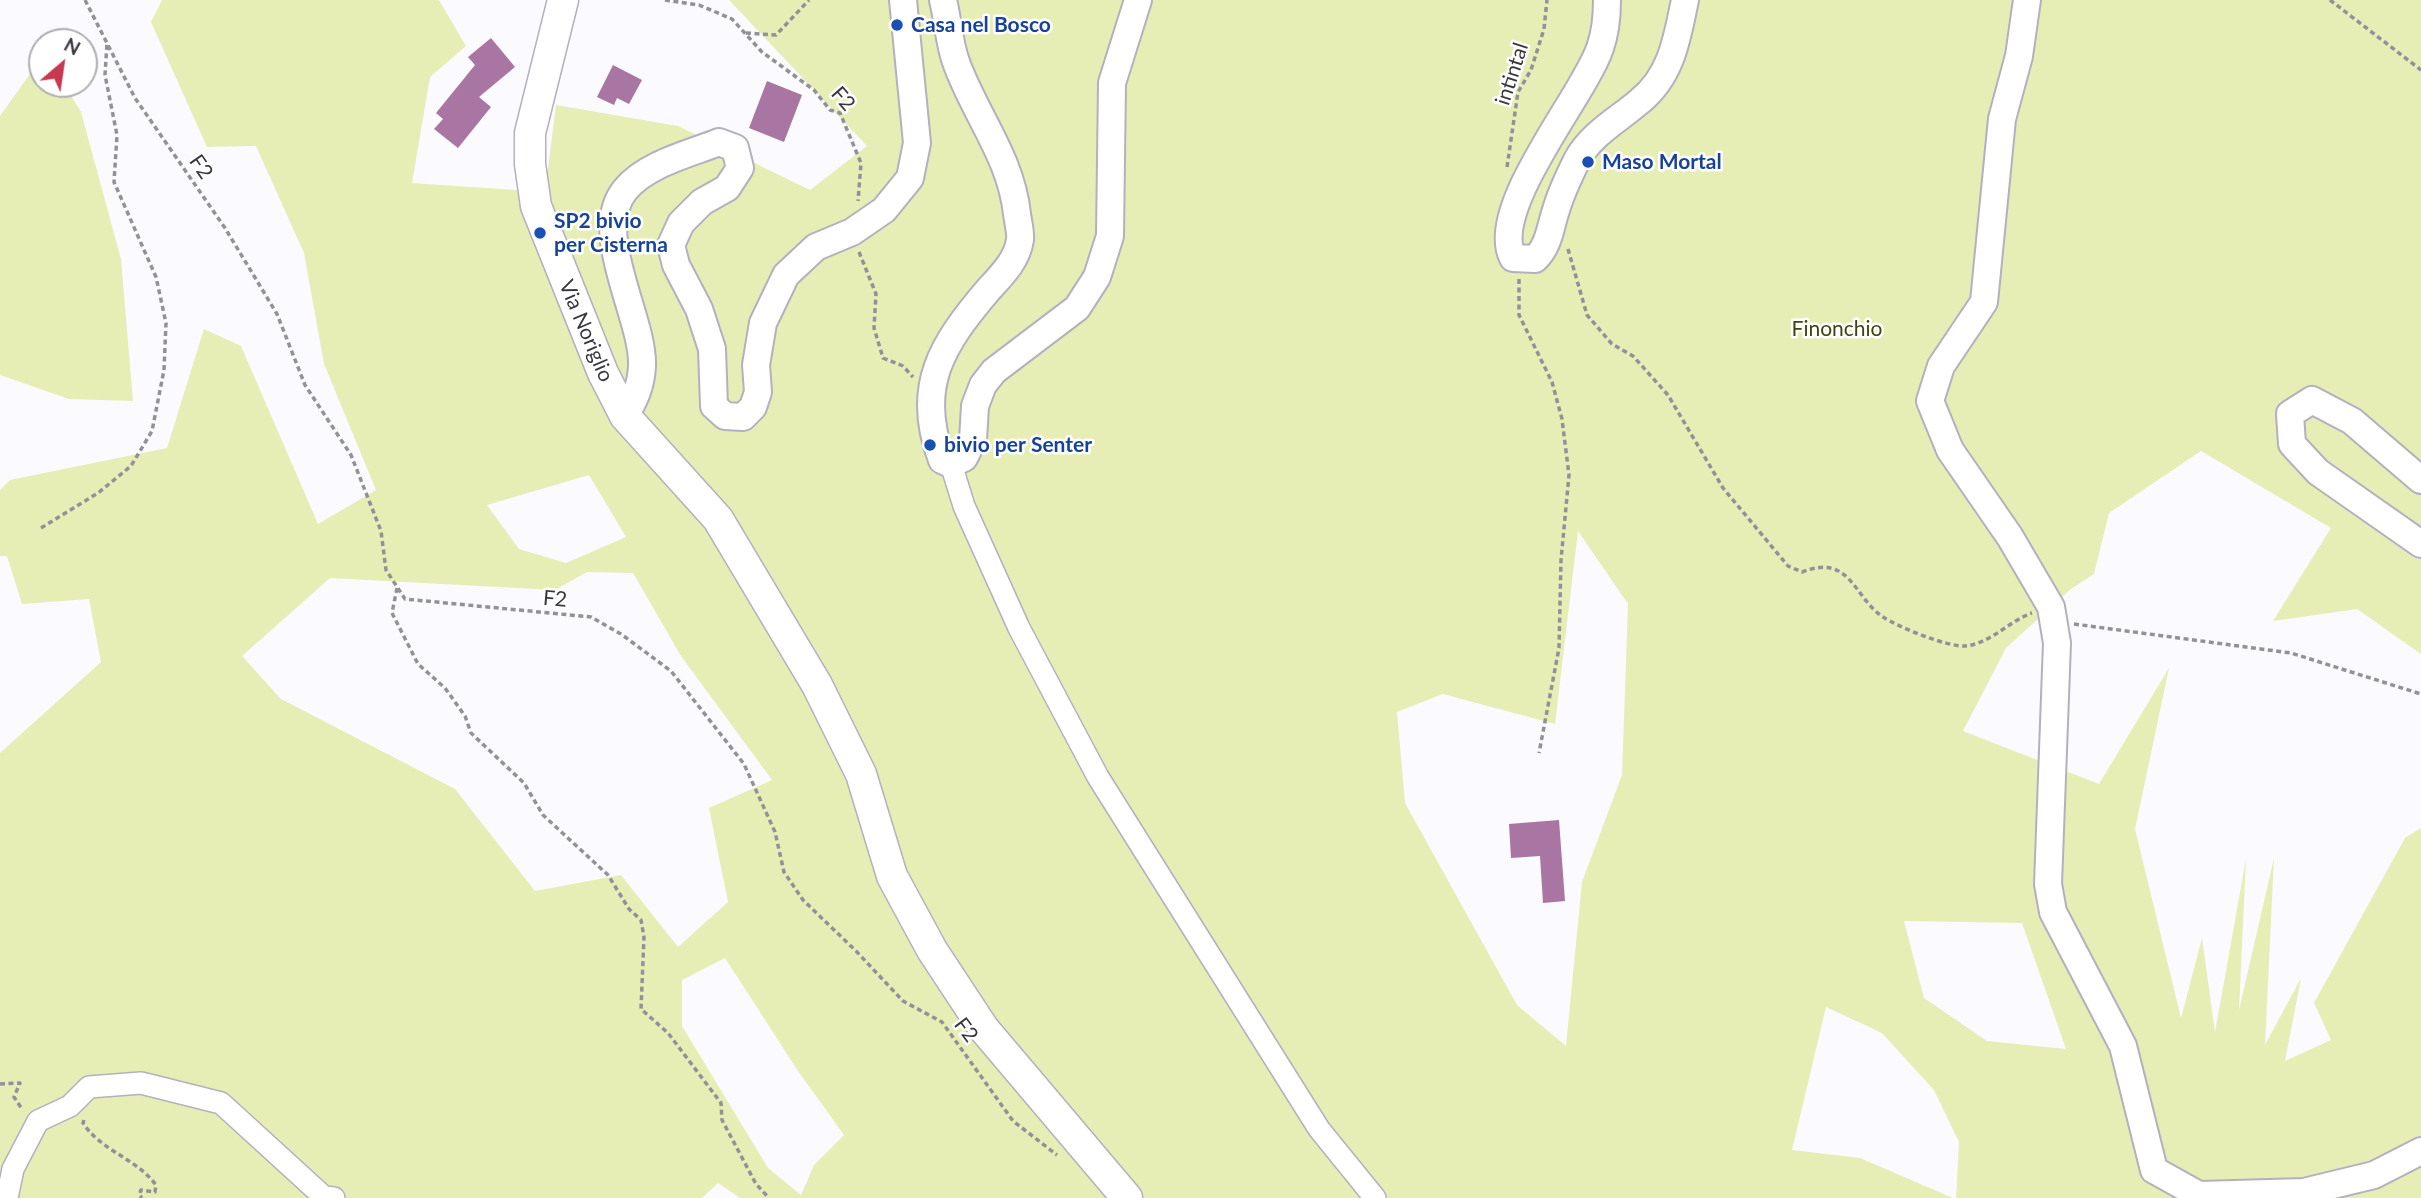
<!DOCTYPE html>
<html>
<head>
<meta charset="utf-8">
<style>
	body { margin:0 }
	#map { position:relative; width:2421px; height:1198px; overflow:hidden; background:#fafaff; font-family:Lato,sans-serif }
	canvas { display:block }
	.north { position:absolute; left:28px; top:28px; width:70px; height:70px; box-sizing:border-box; background:#fff; border:2px solid #afafb1; border-radius:50%; rotate:29deg; font-size:19px; font-weight:700; line-height:28px; text-align:center; color:#38373d }
	.north::after { content:''; display:block; margin:auto; width:24px; height:32px; background:#c83850; clip-path:polygon(50% 0,100% 100%,50% 72%,0 100%) }
</style>
</head>
<body>
<div id="map">
<canvas width="2421" height="1198"></canvas>
<div class="north">N</div>
</div>
<script>
const ctx = document.querySelector('canvas').getContext('2d');
ctx.lineJoin = 'round';
function fillPath(path, color) { ctx.fillStyle = color; ctx.fill(path, 'evenodd'); }
function trace(path, color, width, dash) { ctx.strokeStyle = color; ctx.lineWidth = width; ctx.lineCap = dash ? 'butt' : 'round'; ctx.setLineDash(dash || []); ctx.stroke(path); }
function label(font, color, halo, rows, align = 'center') {
  ctx.font = font + ' Lato,sans-serif'; ctx.lineWidth = 5; ctx.setLineDash([]); ctx.textBaseline = 'middle'; ctx.strokeStyle = halo; ctx.fillStyle = color; for (const [text, x, y, turn = 0] of rows) {
    ctx.save(); ctx.translate(x, y); ctx.rotate((+turn || 0) * Math.PI / 180); ctx.textAlign = isNaN(turn) ? turn : align; if (halo) ctx.strokeText(text, 0, 0); ctx.fillText(text, 0, 0); ctx.restore();
  }
}
const green = new Path2D(`
	M162,0H439L466,46L430,77L412,183L545,192L556,105L678,126L810,190L867,146L729,0H2421V654L2357,609L2273,621L2331,528L2201,451L2109,513L2094,574L2071,589L2006,648L1963,731L2099,784L2169,668L2135,829L2181,1018L2202,938L2215,1032L2246,859L2239,1010L2274,858L2265,1045L2301,978L2285,1061L2331,1040L2314,1003L2405,838L2421,828V1198H1956L1959,1142L1934,1090L1882,1033L1826,1007L1792,1150L1860,1158L1953,1198H740L718,1183L702,1198H0V753L101,662L89,599L22,604L7,556H0V490L10,480L167,448L204,329L241,346L318,524L376,490L324,364L304,253L256,146L207,147L151,22ZM589,475L626,537L566,563L519,549L487,505ZM1578,531L1628,604L1622,775L1582,882L1566,1046L1517,1005L1405,803L1397,712L1443,694L1555,724ZM587,572L633,573L681,656L772,780L709,808L728,902L678,947L621,875L535,891L455,789L281,699L242,656L330,578L555,590ZM1904,921L2022,923L2066,1049L1987,1041L1924,998ZM725,958L798,1071L844,1135L814,1165L801,1195L768,1168L682,1026V980Z
	M42,57V84H64L81,112L121,259L133,401L69,399L0,375V116Z`);
const building = new Path2D(`
	M491,38L515,67L479,97L491,107L458,148L434,129L443,119L436,113L475,65L468,57Z
	M613,65L642,80L629,104L617,98L614,105L597,97Z
	M767,81L802,95L784,142L749,128Z
	M1559,820L1565,901L1543,903L1540,856L1511,858L1509,824Z`);
const path = new Path2D(`
	M85,0L135,98L225,228L277,314L305,385L351,455L381,531L386,570L405,599L591,617L621,634L671,671L744,764L775,832L784,872L803,900L856,951L903,1001L942,1022L1013,1121L1057,1155
	M665,0L699,5L732,19L762,52L814,90L830,110L840,113L861,163L858,201
	M2330,0L2421,70
	M746,33L776,35L809,0
	M1507,167L1518,92L1531,70L1544,29L1547,0
	M1568,249L1587,315L1612,344L1633,356L1668,395L1723,488L1788,566L1802,572C1851,553 1853,597 1883,617C1898,627 1947,647 1965,646C1990,644 2009,621 2032,613
	M859,252L876,294L874,328L883,358L903,366L913,377
	M1519,279V315L1552,382L1562,419L1569,475L1561,560L1559,648L1539,753
	M41,528L98,493L131,466L152,431L164,370L166,323L156,277L114,182L117,135L105,75L107,43
	M397,588L392,613L418,664L445,688L465,716L471,733L524,783L543,815L608,875L629,909L641,920L644,937L641,1009L668,1033L721,1103L722,1120L756,1184L769,1198
	M2074,624L2291,653L2421,694
	M0,1084L20,1083L14,1097L22,1109
	M84,1120L83,1123C101,1151 136,1158 156,1185L155,1192L141,1190L139,1195L142,1198`);
const minor = new Path2D(`
	M951,464L964,506L1019,628L1098,777L1319,1129L1375,1198
	M7,1198L13,1169L38,1121L70,1106L89,1087L141,1083L221,1103L324,1197L334,1198`);
const tertiary = new Path2D(`
	M943,0C948,20 949,43 956,62C975,115 1011,157 1017,214C1018,222 1021,233 1020,240C1017,260 1002,275 989,289C942,344 914,387 942,460L951,464L964,458L973,440L975,406L983,385L994,371L1077,308L1097,277L1110,236L1112,83L1138,0
	M1607,0C1607,15 1605,34 1600,48C1584,96 1487,209 1513,258L1535,259C1549,246 1550,228 1556,210C1561,193 1569,176 1577,160C1591,134 1618,120 1640,101C1672,75 1677,38 1685,0
	M2027,0L2019,56L2002,119L1984,302L1941,366L1930,401L1950,450L2010,537L2051,607L2057,643L2048,884L2053,912L2123,1046L2154,1170L2199,1195L2304,1192L2374,1175L2421,1151
	M625,416C635,399 641,386 642,366C644,318 590,233 625,190C646,164 689,154 719,142L735,148L740,168L727,188L702,202L681,223L671,245L676,265L699,309L712,349L714,406L725,416L743,417L753,407L758,392L756,365L763,323L786,275L816,247L852,232L884,210L910,178L917,143L903,0
	M2421,480L2352,421L2312,400L2290,414L2292,444L2318,472L2421,544`);
const secondary = new Path2D(`
	M563,0L530,133V164L536,206L603,373L625,416L718,519L817,685L861,774L892,876L932,950L984,1029L1127,1198`);
const markers = [
	[897,25,7,"#1a4fb4"],
	[1588,162,7,"#1a4fb4"],
	[540,233,7,"#1a4fb4"],
	[930,445,7,"#1a4fb4"]
];
const transitNames = [
	["Casa nel Bosco",911,25],
	["Maso Mortal",1602,162],
	["SP2 bivio",554,221],
	["per Cisterna",554,245],
	["bivio per Senter",944,445]
];
const streetNames = [
	["intintal",1512,74,-72],
	["F2",843,99,49],
	["F2",201,167,55],
	["Via Noriglio",586,331,67],
	["F2",555,599,5],
	["F2",966,1030,53]
];
const parkNames = [
	["Finonchio",1837,329]
];
fillPath(green, '#e6eeb6');
fillPath(building, '#a975a2');
trace(minor, '#b2b1bd', 24);
trace(tertiary, '#b2b1bd', 30);
trace(secondary, '#b2b1bd', 33);
trace(path, '#929197', 3.5, [5, 3.5]);
trace(minor, '#fff', 21);
trace(tertiary, '#fff', 26);
trace(secondary, '#fff', 30);
for (const [x, y, r, color] of markers) { const dot = new Path2D(); dot.arc(x, y, r, 0, 2 * Math.PI); ctx.fillStyle = color; ctx.fill(dot); trace(dot, '#fff', 2.5); }
label('bold 21px', '#164399', '#fff', transitNames, 'left');
label('21px', '#38373d', '#fff', streetNames);
label('21px', '#404511', '#fff', parkNames);
</script>
</body>
</html>
